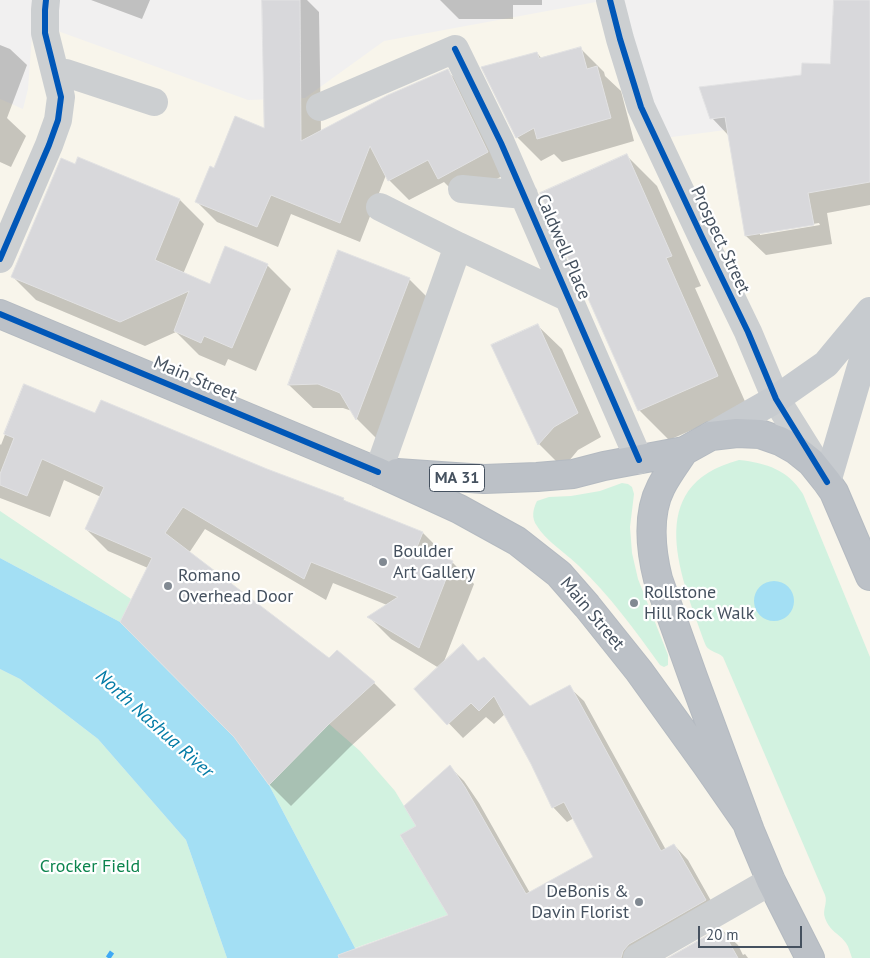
<!DOCTYPE html>
<html>
<head>
<meta charset="utf-8">
<style>
	body { margin:0 }
	#map { position:relative; width:870px; height:958px; overflow:hidden; background:#f1f0f0; font-family:"PT Sans",sans-serif }
	canvas { display:block }
	.scale { position:absolute; left:698px; top:926px; width:104px; height:22px; box-sizing:border-box; border:2px solid #45515f; border-top:0; padding-left:6px; font-size:15px; line-height:18px; white-space:nowrap; color:#45515f; -webkit-text-stroke:4px #fff; paint-order:stroke }
</style>
</head>
<body>
<div id="map">
<canvas width="870" height="958"></canvas>
<div class="scale">20 m</div>
</div>
<script>
const ctx = document.querySelector('canvas').getContext('2d');
ctx.lineJoin = 'round';
function fillPath(path, color) { ctx.fillStyle = color; ctx.fill(path, 'evenodd'); }
function trace(path, color, width, dash) { ctx.strokeStyle = color; ctx.lineWidth = width; ctx.lineCap = dash ? 'butt' : 'round'; ctx.setLineDash(dash || []); ctx.stroke(path); }
function label(font, color, halo, rows, align = 'center') {
  ctx.font = font + ' "PT Sans",sans-serif'; ctx.lineWidth = 4.5; ctx.setLineDash([]); ctx.textBaseline = 'middle'; ctx.strokeStyle = halo; ctx.fillStyle = color; for (const [text, x, y, turn = 0] of rows) {
    ctx.save(); ctx.translate(x, y); ctx.rotate((+turn || 0) * Math.PI / 180); ctx.textAlign = isNaN(turn) ? turn : align; if (halo) ctx.strokeText(text, 0, 0); ctx.fillText(text, 0, 0); ctx.restore();
  }
}
const commercial = new Path2D(`
	M607,0L664,138L810,119H870V958H358L355,948L269,785L236,739L120,623L0,558V99L23,109L28,89L33,22L248,100L305,98L384,41Z`);
const green = new Path2D(`
	M739,460C767,463 788,470 803,494L870,657V958H852C850,953 849,947 846,943C840,934 830,932 825,918C822,910 828,903 825,895L723,657C718,652 710,652 706,646C682,579 640,486 739,460Z
	M622,483L628,484L632,487L634,494L630,527L632,553L638,579L668,655V665L664,667L660,665C635,630 610,596 579,566C567,554 545,540 537,526C531,518 533,509 537,501L549,497L571,496L600,491Z
	M0,511L131,599L120,622L0,558Z
	M0,669L20,679L98,739L186,840L227,958H0Z
	M329,724L360,751L395,791L416,826L400,836L422,872L458,911L355,948L269,785Z`);
const water = new Path2D(`
	M0,558L120,622L236,739L269,785L355,948L358,958H227L186,840L98,739L20,679L0,669Z
	M754 601a20 20 0 1 1 40 0a20 20 0 1 1-40 0Z`);
const shadow = new Path2D(`
	M91,0H150L142,19Z
	M263,0H307L319,12L321,132L447,71L468,91L508,173L460,198L444,182L409,200L389,180L386,175L360,242L291,214L278,247L217,222L197,202L214,169L266,130Z
	M440,0H542V5H513V19H459Z
	M835,0H870V205L827,213L832,244L766,255L746,236L729,136L712,118L803,76L831,65ZM819,223L820,225L760,235V232Z
	M0,45L10,49L27,65L7,118L9,120L26,136L11,167L0,162Z
	M580,48L604,72L605,76L621,91L634,141L562,162L554,154L541,161L517,137L537,53L542,59Z
	M627,156L657,186L701,286L695,288L747,406L669,440L639,410L586,291L582,287Z
	M79,159L180,200L204,224L183,274L211,285L267,265L291,289L256,371L228,359L225,366L199,355L176,332L145,346L36,300L12,276Z
	M409,279L433,303L380,442L357,419L352,411L343,408H313L289,385Z
	M538,326L562,349L601,437L578,450L563,468L539,444L493,346Z
	M24,386L96,415L267,470L343,499L348,503L423,533L445,555L444,559L452,562L474,584L443,664L478,662L530,707L569,687L584,701L666,850L674,845L688,860L719,915L629,958H359L449,915L418,826L450,767L464,781L479,803L530,893L594,857L574,818L567,822L553,807L532,763L505,714L494,724L486,717L463,738L416,689L439,668L391,639L369,617L387,605L333,583L326,600L205,529L189,553L330,660L337,651L374,683L396,705L351,746L291,806L269,784L235,736L148,568L108,551L86,529L101,497L64,480L50,517L0,498V444L1,445Z
	M723,931L738,945L743,955L745,954L748,958H671Z`);
const building = new Path2D(`
	M262,0H300L301,141L388,95L448,69L488,152L438,179L428,160L388,181L370,146L340,223L271,195L257,227L195,202L210,166L214,168L235,116L264,128Z
	M834,0H870V182L808,193L814,225L745,236L725,117L710,119L699,87L801,75L802,63L830,64Z
	M581,47L587,69L597,66L611,118L537,139L534,128L516,138L481,67L537,52L539,58Z
	M627,154L672,256L666,258L718,376L638,411L583,287L581,288L540,193Z
	M78,157L180,199L155,260L210,284L225,246L268,264L232,348L204,336L201,343L174,331L189,291L120,322L11,277L61,158L75,164Z
	M338,250L410,278L356,420L340,393L318,384L288,385Z
	M538,324L578,413L554,427L538,445L491,345Z
	M24,384L95,413L101,400L267,469L344,498L343,500L423,532L417,547L453,561L419,648L367,617L398,597L311,562L304,579L183,507L165,533L329,658L337,650L375,682L329,724L269,785L234,737L120,622L152,558L85,529L104,487L42,459L27,496L0,485V474L14,438L4,434Z
	M463,644L478,661L484,657L530,706L570,685L661,851L674,844L706,900L629,944L623,951L621,958H339L338,955L448,915L400,835L416,826L404,806L450,765L465,787L526,894L593,857L564,802L552,808L531,764L494,696L479,711L471,703L447,725L414,689Z
	M721,928L738,958H668Z`);
const minor = new Path2D(`
	M610,0L620,39L641,107L702,237L748,332L776,399L819,468
	M55,73H66L154,102
	M320,107L455,49L501,143L639,460
	M462,189L524,195
	M380,207L458,246
	M0,259L49,145L58,120L61,97L45,33V10L46,0
	M378,472L458,246L569,298
	M637,958L771,881`);
const major = new Path2D(`
	M711,436L776,399L826,364L870,311
	M827,482L870,336`);
const highway = new Path2D(`
	M0,314L378,472L459,509L517,541L559,574L587,606L639,671L706,764L747,823
	M684,451C676,463 667,475 661,487C647,514 651,551 658,579L693,677L750,831L771,881L810,958
	M397,473L484,479L537,477L573,474L604,466L684,451L711,436L737,433L760,434L780,441L796,450L811,462L827,482L834,492L870,576`);
const quiet = new Path2D(`
	M108,958L112,952`);
const cycleway = new Path2D(`
	M610,0L620,39L641,107L702,237L748,332L776,399L827,482
	M455,49L501,143L639,460
	M0,259L49,145L58,120L61,97L45,33V10L46,0
	M0,314L378,472`);
const markers = [
	[383,562,5,"#818992"],
	[168,586,5,"#818992"],
	[634,603,5,"#818992"],
	[639,902,5,"#818992"]
];
const shields = [
	[457,478,55]
];
const shieldNames = [
	["MA 31",457,478]
];
const streetNames = [
	["Prospect Street",720,240,65],
	["Caldwell Place",563,247,67],
	["Main Street",195,379,23],
	["Main Street",592,614,50]
];
const poiNames = [
	["Boulder",393,552],
	["Art Gallery",393,573],
	["Romano",178,576],
	["Overhead Door",178,597],
	["Rollstone",644,593],
	["Hill Rock Walk",644,614],
	["DeBonis &",629,892,"right"],
	["Davin Florist",629,913,"right"]
];
const parkNames = [
	["Crocker Field",90,867]
];
const waterNames = [
	["North Nashua River",154,724,42]
];
fillPath(commercial, '#f8f5eb');
fillPath(green, '#d2f2e0');
fillPath(water, '#a3dff4');
fillPath(shadow, '#0003');
fillPath(building, '#d8d8db');
trace(building, '#e2e2e3', 1);
trace(highway, '#b4bac1', 30);
trace(minor, '#cccfd1', 28);
trace(major, '#c7cbcf', 28);
trace(highway, '#bcc1c7', 28);
trace(quiet, '#3fa9f5', 5, [10, 5]);
trace(cycleway, '#0057b8', 6);
for (const [x, y, r, color] of markers) { const dot = new Path2D(); dot.arc(x, y, r, 0, 2 * Math.PI); ctx.fillStyle = color; ctx.fill(dot); trace(dot, '#fff', 2); }
for (const [x, y, w] of shields) { const box = new Path2D(); box.roundRect(x - w / 2, y - 13.5, w, 27, 4); ctx.fillStyle = '#fff'; ctx.fill(box); trace(box, '#45515f', 1); }
label('bold 16px', '#45515f', null, shieldNames);
label('18px', '#45515f', '#fff', streetNames);
label('18px', '#45515f', '#fff', poiNames, 'left');
label('18px', '#0c844e', '#fff', parkNames);
label('italic 19px', '#027ba6', '#fff', waterNames);
</script>
</body>
</html>
